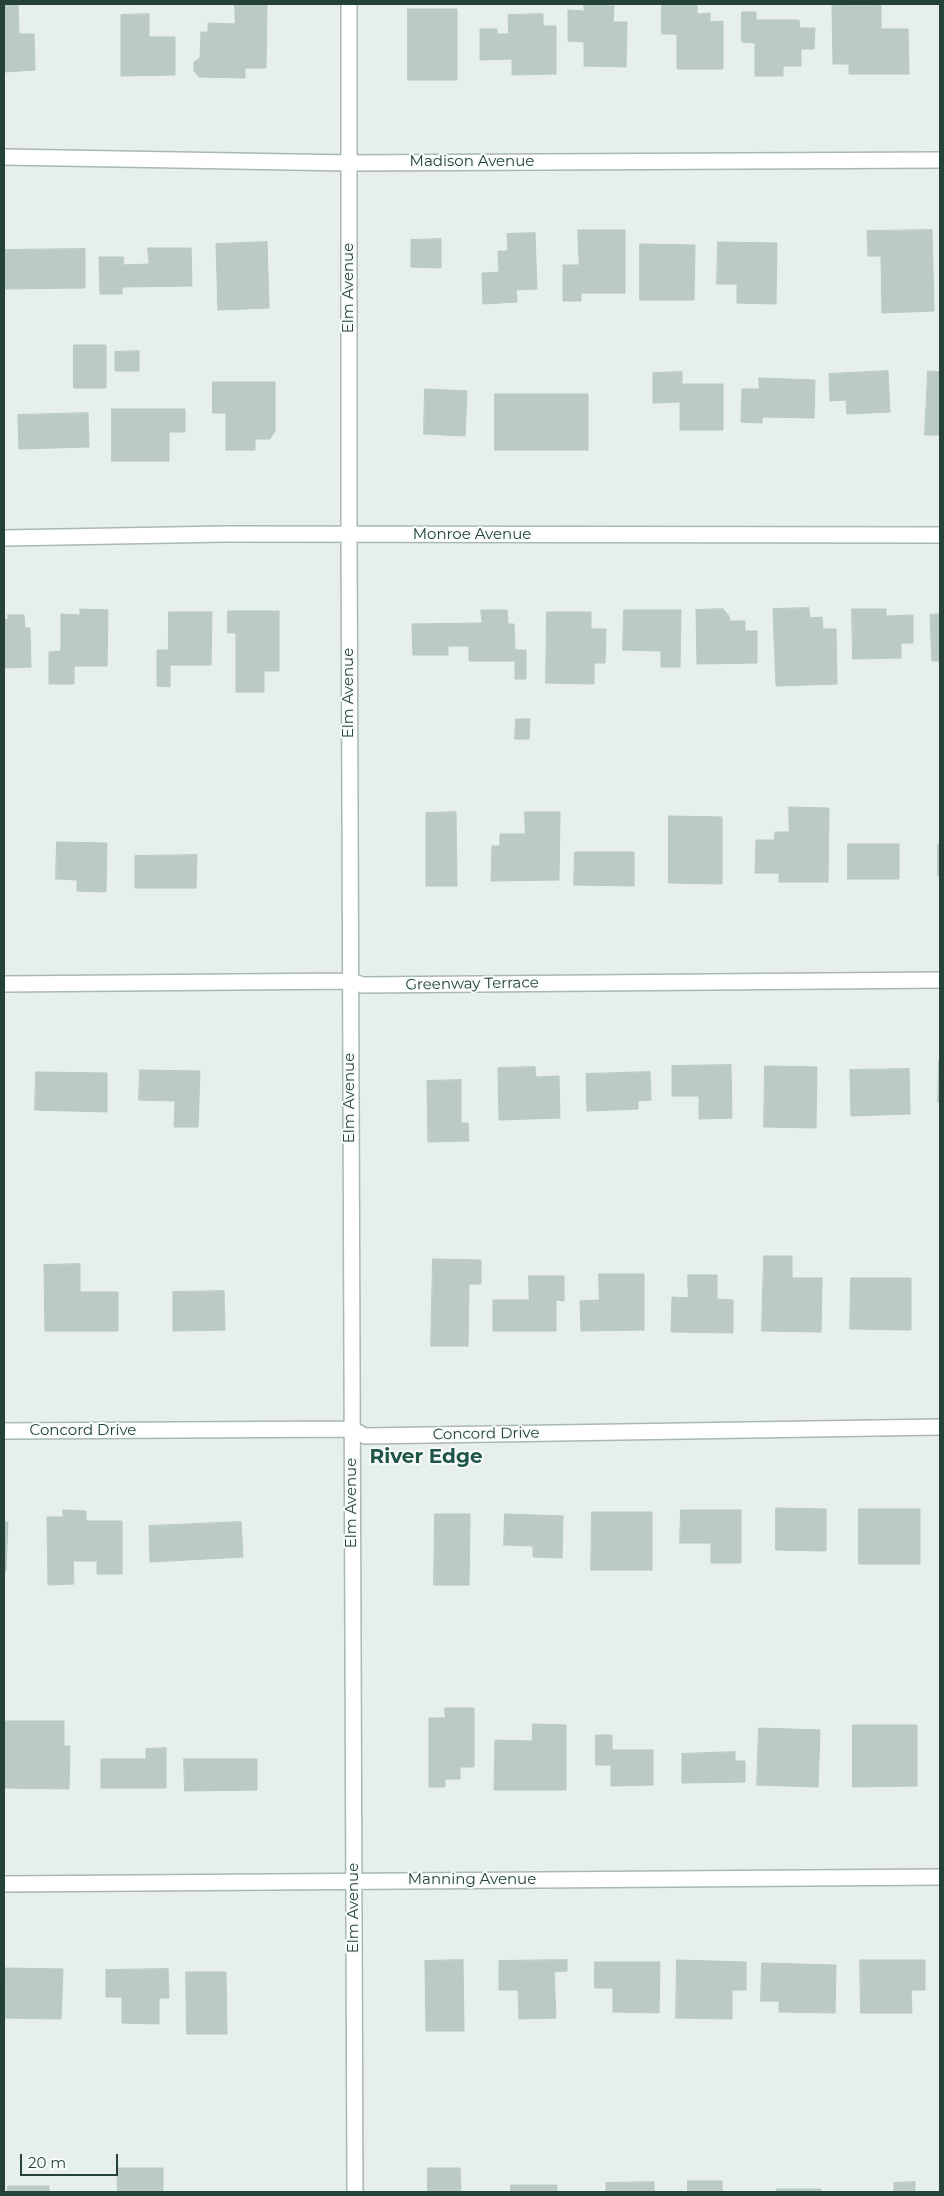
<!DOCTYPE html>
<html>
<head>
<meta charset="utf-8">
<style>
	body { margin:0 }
	#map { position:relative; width:944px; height:2196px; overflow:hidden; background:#e6efeb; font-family:Montserrat,sans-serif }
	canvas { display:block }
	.frame { position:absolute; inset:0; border:5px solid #24423a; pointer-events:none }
	.scale { position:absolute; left:20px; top:2154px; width:98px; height:22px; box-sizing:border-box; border:2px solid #24423a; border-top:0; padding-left:6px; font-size:15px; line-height:18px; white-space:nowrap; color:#24423a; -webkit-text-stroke:4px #f7fbf9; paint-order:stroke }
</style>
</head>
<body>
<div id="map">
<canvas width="944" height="2196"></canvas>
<div class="frame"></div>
<div class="scale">20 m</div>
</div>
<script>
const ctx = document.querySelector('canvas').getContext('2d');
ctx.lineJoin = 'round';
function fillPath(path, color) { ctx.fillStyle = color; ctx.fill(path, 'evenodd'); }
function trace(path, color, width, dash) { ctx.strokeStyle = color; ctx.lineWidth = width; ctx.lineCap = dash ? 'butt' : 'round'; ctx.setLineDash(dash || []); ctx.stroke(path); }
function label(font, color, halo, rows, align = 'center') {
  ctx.font = font + ' Montserrat,sans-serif'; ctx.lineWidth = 4; ctx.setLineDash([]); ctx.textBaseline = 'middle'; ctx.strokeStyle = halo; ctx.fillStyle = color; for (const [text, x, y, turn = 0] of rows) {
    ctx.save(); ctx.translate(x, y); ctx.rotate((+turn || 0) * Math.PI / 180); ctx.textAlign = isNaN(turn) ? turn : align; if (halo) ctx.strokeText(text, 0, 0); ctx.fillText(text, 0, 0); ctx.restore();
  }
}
const building = new Path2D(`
	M18,4L19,34H34L35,70L4,72V5Z
	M235,4H267L266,68H245V78L199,77L194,71V62L200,58L201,32H208V23L235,24Z
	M662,4H697V14L710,13V22L723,21V69H677V34H662Z
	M584,5L614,6L613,22H627L626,67L584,66V42L568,41V10L584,11Z
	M881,5V29H908L909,74H849V64H833L832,6Z
	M408,9H457V80H408Z
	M742,12H756V20H799L800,28H815L814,49H801V66H783V76H755V43L742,42Z
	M149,14V37H175V75L121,76V15Z
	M543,14V26H556V74L512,75V59L480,60V29H497V34H509L508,15Z
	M578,230H625V293H581V301H563V265H579Z
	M932,230L934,311L882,313L881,256H868L867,231Z
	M535,233L537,289L516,290L517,302L483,304L482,273L499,272L498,251H508L507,234Z
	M441,239V268L411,267V240Z
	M267,242L269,308L218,310L216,244Z
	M718,242L777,243L776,304L737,303V284H717Z
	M640,244L695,245L694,300H640Z
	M148,248H191L192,286L122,287V294H100L99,257H124L123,265L149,264Z
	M85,249V288L4,289V250Z
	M74,345H106V388H74Z
	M139,351V371H115V352Z
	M888,371L890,412L847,414L846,400L830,401L829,374Z
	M928,371L940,372V435H925Z
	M682,372V384H723V430H680V402L653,403V373Z
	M759,378L815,380L814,418L762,417V423L741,422L742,389H759Z
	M213,382H275V431L270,439H255V450H226V413H213Z
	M425,389L467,391L465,436L424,434Z
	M495,394H588V450H495Z
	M112,409H185V432H169V461H112Z
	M88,413L89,447L19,449L18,415Z
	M809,608L810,618L822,617L823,629H836L837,684L776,686L773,609Z
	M80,609L108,610L107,666H74V684H49V652L61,651V614L80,615Z
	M723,609L729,616L730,621H745V631H757V663L697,664L696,610Z
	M852,609H886V616L913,615V643H901V658L853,659Z
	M481,610H507L508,624H514L515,650H526V679H515V661H469V646H448V655H413L412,624L482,623Z
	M624,610H681L680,667H661V651L623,650Z
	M228,611H279V671H264V692H236V633H228Z
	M169,612H212L211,665H170V687L157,686V650H168Z
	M547,612H591V629H606L605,663H594V684L546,683Z
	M940,614V661H932L930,615Z
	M8,615H24L25,628H30L31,667L4,668V620L8,619Z
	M516,719H530L529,739H515Z
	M789,807L829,808L828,882H779V873H755L756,840H774L775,832H789Z
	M456,812L457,886H426V813Z
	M525,812H560L559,880L491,881L492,846H500V834H525Z
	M669,816L722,817V884L669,883Z
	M57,842L107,843L106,892L77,891V880L56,879Z
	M848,844H899V879H848Z
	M938,844H940V876H938Z
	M575,852H634V886L574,885Z
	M197,855L196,888H135V856Z
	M939,1061H940V1102H938Z
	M731,1065L732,1118L699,1119V1096H672V1066Z
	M765,1066L817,1067L816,1128L764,1127Z
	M535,1067L536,1077L559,1076L560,1118L499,1120L498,1068Z
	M909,1069L910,1114L851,1116L850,1070Z
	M140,1070L200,1071L198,1127H174L175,1101L139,1100Z
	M36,1072L107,1073V1112L35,1110Z
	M650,1072L651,1100L638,1101V1109L587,1111L586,1074Z
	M461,1080V1123H468L469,1141L428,1142L427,1081Z
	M764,1256H792V1278H822L821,1332L762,1331Z
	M433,1259L481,1260V1284H469L468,1346H431Z
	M80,1264V1292H118V1331H45L44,1265Z
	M599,1274H644V1330L581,1331L580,1301L599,1300Z
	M688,1275H717V1299L733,1300V1333L671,1332L672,1297L688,1298Z
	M529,1276H564V1301L556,1300V1331H493V1300H529Z
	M851,1278H911V1330L850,1329Z
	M224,1291L225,1330L173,1331V1292Z
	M776,1508L826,1509V1551L776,1550Z
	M859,1509H920V1564H859Z
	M63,1510L86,1511V1521H122V1574H97V1561H73L74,1584L48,1585L47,1517H63Z
	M681,1510H741V1563H711V1543H680Z
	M592,1512H652V1570H591Z
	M435,1514H470L469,1585H434Z
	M505,1514L563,1516L562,1558L533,1557V1546L504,1545Z
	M4,1522H8L6,1571H4Z
	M241,1522L243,1557L150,1562L149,1526Z
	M445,1708H474V1767H460V1779H445V1787H429V1718H445Z
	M4,1721H64V1746H70L69,1789L4,1788Z
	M533,1724L566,1725V1790H494L495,1740L532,1741Z
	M853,1725H917V1786L853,1787Z
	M759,1728L820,1730L818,1787L757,1785Z
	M596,1735H612V1750H653V1785L611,1786V1765H596Z
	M166,1748V1788H101V1759H146V1749Z
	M735,1752V1761H745V1782L682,1783V1754Z
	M184,1759H257V1790L185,1791Z
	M463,1960L464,2031H426L425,1961Z
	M567,1960V1971L554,1972L556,2018L519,2019L518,1990H499V1961Z
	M677,1960L746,1962V1990H732V2019L676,2018Z
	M860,1960H925V1990H911L912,2013H861Z
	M595,1962H660L659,2013L613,2012V1988H595Z
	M762,1963L836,1965L835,2013L779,2012V2001H761Z
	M6,1968L63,1969L61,2019L5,2018Z
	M168,1969L169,1998H159V2024L122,2023V1997H106V1970Z
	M186,1972H226L227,2034H187Z
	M117,2168H163V2192H118Z
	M428,2168H460L461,2192H428Z
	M688,2181H722V2192H688Z
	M654,2182V2192H606V2183Z
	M915,2182V2192H894V2183Z
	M511,2185H557V2192H511Z
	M8,2186H49V2192H8Z
	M777,2189H821V2192H777Z`);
const minor = new Path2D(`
	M349,4V535L355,2192
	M4,157L350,163L940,160
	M4,538L225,534L940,535
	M4,984L350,981L363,985L940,980
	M4,1431L352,1429L365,1436L940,1427
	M4,1884L940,1877`);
const streetNames = [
	["Madison Avenue",472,162],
	["Elm Avenue",349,288,-90],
	["Monroe Avenue",472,535],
	["Elm Avenue",349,693,-90],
	["Greenway Terrace",472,984,-1],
	["Elm Avenue",350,1098,-90],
	["Concord Drive",83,1431],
	["Concord Drive",486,1434,-1],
	["Elm Avenue",352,1503,-90],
	["Manning Avenue",472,1880],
	["Elm Avenue",354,1908,-90]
];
const districtNames = [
	["River Edge",426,1457]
];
fillPath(building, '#bbcac4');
trace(building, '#b8c9c2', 1);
trace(minor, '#a8b8b2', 18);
trace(minor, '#fff', 15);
label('15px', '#24423a', '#f7fbf9', streetNames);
label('bold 20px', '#1f5548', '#f7fbf9', districtNames);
</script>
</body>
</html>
